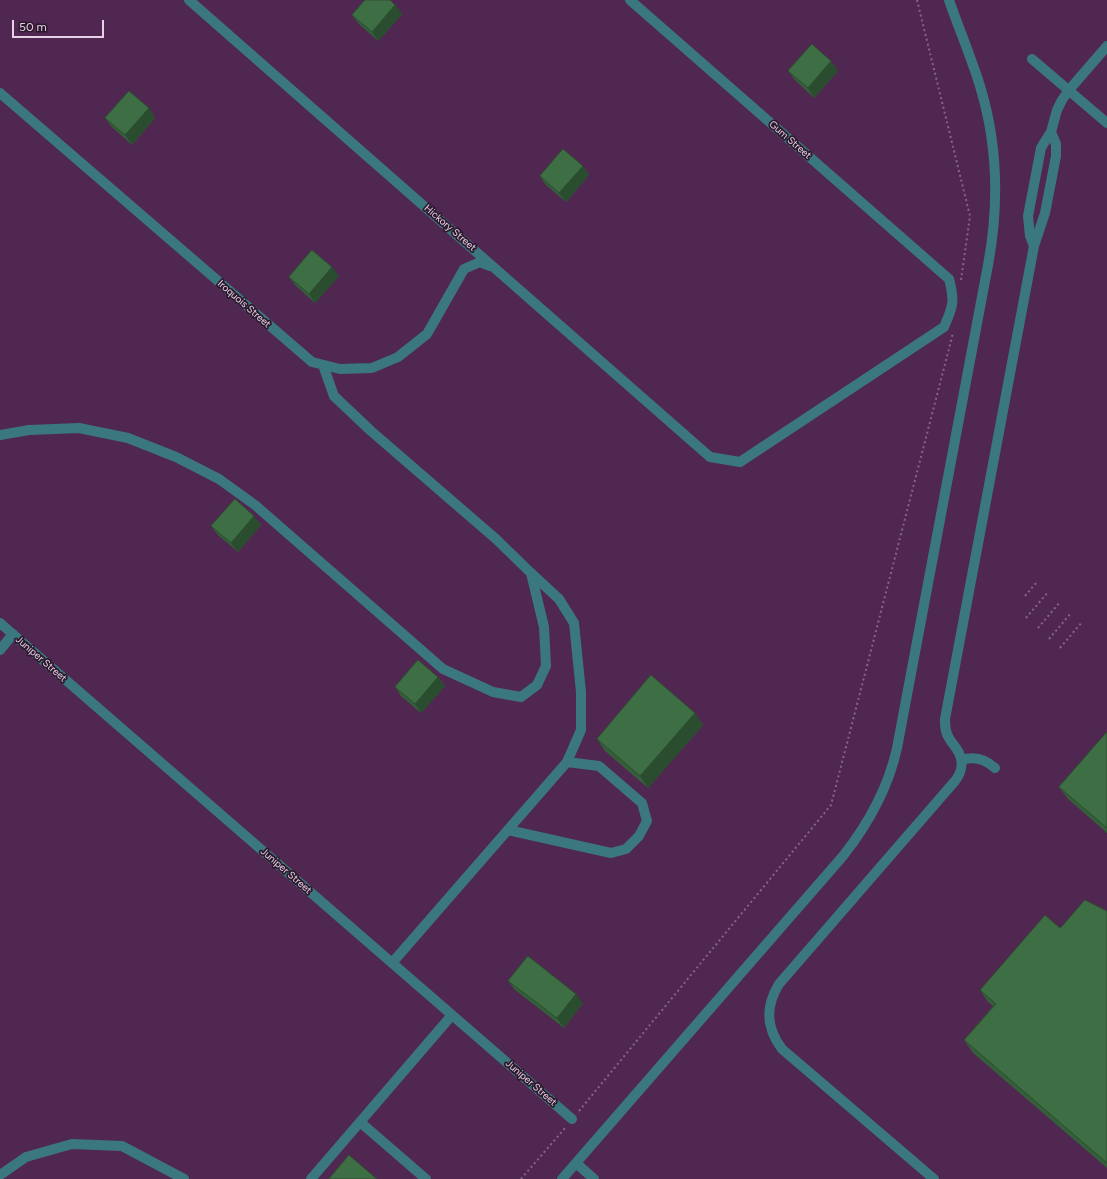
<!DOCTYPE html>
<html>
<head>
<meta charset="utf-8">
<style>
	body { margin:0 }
	#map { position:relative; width:1107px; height:1179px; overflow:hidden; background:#502751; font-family:Figtree,sans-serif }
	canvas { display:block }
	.scale { position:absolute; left:12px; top:20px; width:92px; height:18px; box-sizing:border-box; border:2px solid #e9d0e9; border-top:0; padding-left:5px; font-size:12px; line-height:14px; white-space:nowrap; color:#e9d0e9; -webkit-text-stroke:3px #2b192c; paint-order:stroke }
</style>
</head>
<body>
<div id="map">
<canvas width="1107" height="1179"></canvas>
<div class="scale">50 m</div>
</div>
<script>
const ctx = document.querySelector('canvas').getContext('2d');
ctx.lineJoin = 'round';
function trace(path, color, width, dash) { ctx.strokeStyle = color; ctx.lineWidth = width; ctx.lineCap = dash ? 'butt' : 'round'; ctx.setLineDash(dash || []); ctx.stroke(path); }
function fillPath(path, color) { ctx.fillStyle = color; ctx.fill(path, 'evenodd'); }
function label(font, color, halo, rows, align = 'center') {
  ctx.font = font + ' Figtree,sans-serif'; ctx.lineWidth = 3.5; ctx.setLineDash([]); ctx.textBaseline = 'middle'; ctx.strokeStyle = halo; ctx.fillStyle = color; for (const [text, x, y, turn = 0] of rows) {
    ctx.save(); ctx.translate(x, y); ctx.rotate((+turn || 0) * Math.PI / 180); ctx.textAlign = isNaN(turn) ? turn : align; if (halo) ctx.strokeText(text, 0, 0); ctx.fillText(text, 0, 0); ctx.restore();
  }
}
const path = new Path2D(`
	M917,0L970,216L961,280
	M1025,596L1036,583
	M1026,618L1048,592
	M1038,628L1060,602
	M1049,639L1071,613
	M1060,648L1082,622
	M579,1111L831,805L953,333
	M521,1179L566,1127`);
const minor = new Path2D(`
	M189,0L710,457L740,462L944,327C953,307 955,301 949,279L630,0
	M1032,59L1107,123
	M0,93L312,362L340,369L372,368L398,357L427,334L464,269L480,262L490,266
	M1034,246L1030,236L1028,216L1041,148L1044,143L1051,132L1057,110L1062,100L1069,90L1107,46
	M0,435L29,430L79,428L128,438L176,457L219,479L255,505L443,669L493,692L521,697L537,685L546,666L544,627L531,573L496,539L371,431L334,396L323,365
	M531,573L559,599L574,623L581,692V730L567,762
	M0,623L572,1119
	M0,650L13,634
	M962,760C974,756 985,759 995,768
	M392,963L567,762L599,766L642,803L647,821L639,836L626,849L611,853L508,830
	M360,1122L426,1179
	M576,1163L594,1179
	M0,1175L26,1157L72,1144L122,1146L184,1179
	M311,1179L452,1015
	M562,1179L843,856C869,823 888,789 897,748L988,265C999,206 998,145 980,86C971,57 959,29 949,0
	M934,1179L782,1049C766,1028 765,1007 779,984L955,781C963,771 964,759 956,748C954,745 951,742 949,738C945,732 945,726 945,719L1034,246L1045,213L1056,156V144L1051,132`);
const wall = new Path2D(`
	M395,5L402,14L378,41L359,24L352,15Z
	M831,61L838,71L814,98L795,80L788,71Z
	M149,108L155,118L132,145L112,127L105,118Z
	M583,166L589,175L566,202L546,185L540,176Z
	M339,276L315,303L296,286L289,277Z
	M261,525L238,552L218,535L211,526Z
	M438,677L445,686L421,713L401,696L395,687Z
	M695,713L703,725L648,788L605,751L597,739Z
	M1107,732V833L1068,799L1059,787Z
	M1107,911V1168L973,1053L964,1040L993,1006L988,1002L980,990L1060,928Z
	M508,981L583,1003L564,1028L515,990Z`);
const shadedWall = new Path2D(`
	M395,5L402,14L378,41L372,32Z
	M831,61L838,71L814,98L808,88Z
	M149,108L155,118L132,145L125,135Z
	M583,166L589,175L566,202L559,193Z
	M332,267L339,276L315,303L309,294Z
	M254,516L261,525L238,552L231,543Z
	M438,677L445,686L421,713L415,704Z
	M695,713L703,725L648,788L640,776Z
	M576,994L583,1003L564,1028L557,1018Z`);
const building = new Path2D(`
	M365,0H390L395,5L372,32L352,15Z
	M812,44L831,61L808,88L788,71Z
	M129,91L149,108L125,135L105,118Z
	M563,149L583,166L559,193L540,176Z
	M312,250L332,267L309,294L289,277Z
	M235,499L254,516L231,543L211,526Z
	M418,660L438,677L415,704L395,687Z
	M651,675L695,713L640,776L597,739Z
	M1107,732V828L1059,787Z
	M1085,900L1107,911V1163L964,1040L996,1004L980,990L1045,915L1060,928Z
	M528,956L576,994L557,1018L508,981Z
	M349,1155L377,1179H329Z`);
const streetNames = [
	["Gum Street",790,140,41],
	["Hickory Street",450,228,41],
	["Iroquois Street",244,304,41],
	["Juniper Street",41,659,41],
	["Juniper Street",286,871,41],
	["Juniper Street",531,1083,41]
];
trace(path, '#876488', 2, [2, 3]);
trace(minor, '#3b777f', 10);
fillPath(wall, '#355f3a');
fillPath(shadedWall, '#2b4d2f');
fillPath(building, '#3e6e43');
trace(building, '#2b4d2f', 1);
label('10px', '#e9d0e9', '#2b192c', streetNames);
</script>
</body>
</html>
